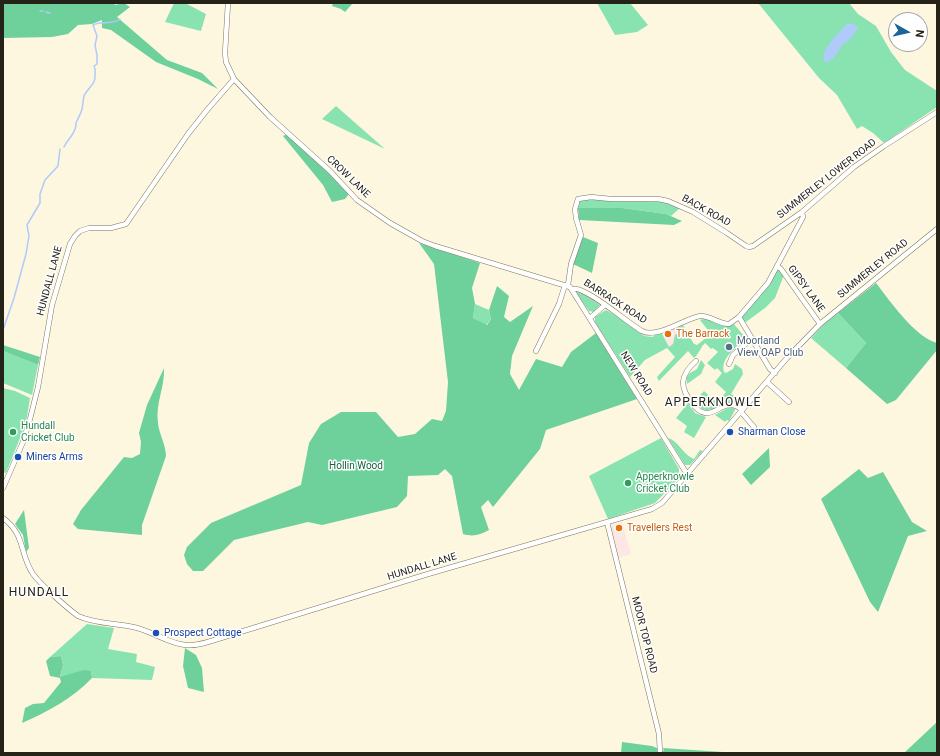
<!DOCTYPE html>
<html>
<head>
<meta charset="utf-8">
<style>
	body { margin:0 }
	#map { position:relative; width:940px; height:756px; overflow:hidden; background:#fef7e0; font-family:Roboto,sans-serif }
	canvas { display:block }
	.frame { position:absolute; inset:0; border:4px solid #252217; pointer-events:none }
	.north { position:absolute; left:888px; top:12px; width:40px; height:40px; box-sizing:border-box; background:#fff; border:1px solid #a8a7a2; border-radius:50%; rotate:98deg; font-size:11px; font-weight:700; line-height:16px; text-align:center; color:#252217 }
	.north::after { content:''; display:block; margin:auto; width:14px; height:18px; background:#1c6599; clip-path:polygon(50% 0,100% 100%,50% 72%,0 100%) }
</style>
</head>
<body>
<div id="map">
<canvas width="940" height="756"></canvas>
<div class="frame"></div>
<div class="north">N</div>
</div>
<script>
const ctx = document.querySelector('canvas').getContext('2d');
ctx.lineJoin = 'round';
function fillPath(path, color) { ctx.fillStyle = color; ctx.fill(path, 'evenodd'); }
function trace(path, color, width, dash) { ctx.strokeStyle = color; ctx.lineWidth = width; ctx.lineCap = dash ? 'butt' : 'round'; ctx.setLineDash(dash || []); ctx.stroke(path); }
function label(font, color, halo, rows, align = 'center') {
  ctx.font = font + ' Roboto,sans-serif'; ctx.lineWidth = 3; ctx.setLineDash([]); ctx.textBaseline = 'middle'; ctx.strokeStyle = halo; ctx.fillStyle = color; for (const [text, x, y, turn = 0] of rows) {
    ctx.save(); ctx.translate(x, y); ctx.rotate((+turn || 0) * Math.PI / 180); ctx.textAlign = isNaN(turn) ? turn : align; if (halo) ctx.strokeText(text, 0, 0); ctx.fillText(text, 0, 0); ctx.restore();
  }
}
const commercial = new Path2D(`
	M674,327L678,333L675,335L673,345L669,347L661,332Z
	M622,522L631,554L618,558L610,525Z`);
const green = new Path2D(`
	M174,3H185L206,14L201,31L165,22Z
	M597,3H630L648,25L637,32L615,35Z
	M758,3H849L858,14L876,26L891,52L905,70L937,91V107L884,143L873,133L862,126L857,129L837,95L819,78Z
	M336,106L385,149L322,119Z
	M588,199L663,202L680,208L671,216L666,214L622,208H578L579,201Z
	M779,270L784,275L775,298L765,308L746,322L741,319V316L776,271Z
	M577,292L582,293L600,305L594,312L589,311L577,294Z
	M475,304L489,310L491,319L486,325L473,318Z
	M606,310L623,320L644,336L653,337L654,335L661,332L669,347L673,344L675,335L678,333L674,327L683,325L694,344L697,345L711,334L700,320C707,316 717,325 725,326C728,326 731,325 734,324L744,336V338C737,349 720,357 724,372L726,373L733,369L735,364L742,369L743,374L731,394L740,400L738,402C718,400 710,421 694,402L704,391L717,403L726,392L715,382L722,373L717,368L715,370L707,363L718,352L713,348L711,349L705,343C701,347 698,355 694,358L688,351L659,381L657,377L675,357L667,348L645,360L630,377L595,322V317Z
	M838,313L866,343L846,368L811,338L826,322Z
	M3,351L38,365L32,395L3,383Z
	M701,360L705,365L701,374L687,384C686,373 689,374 697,369Z
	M3,388L15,391L30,398L26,423L6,473L3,472Z
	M688,403L695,413L706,417L694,438L684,432L687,426L676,418Z
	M728,408H734L735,410L729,421L727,420L725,422L715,415Z
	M661,438L679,469V474L676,481L655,503L608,519L589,476Z
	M668,438C679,441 683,455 694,459L700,450L703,451L690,465H685Z
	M87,624L114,628L108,649L137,654L136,662L155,667L152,680L92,678L91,671L60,678L63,665L61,656L50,657Z`);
const forest = new Path2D(`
	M3,3H114L115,5L124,3L130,7L117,17L167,60L202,73L218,89L198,79L156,62L111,30L102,28V20L92,24L78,25L68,34L52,37L3,38Z
	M333,3H353L345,12L341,9L332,6Z
	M287,134L313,157L349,194L345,199L332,202L323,185L283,136Z
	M578,208H622L666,214L682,221L674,225L579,220Z
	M583,237L598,243L592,273L573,264Z
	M419,243L480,263L472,288L475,304L473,318L487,325L491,319L489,310L497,286L509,296L504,317L510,322L533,306L512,356L510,374L519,390L536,359L562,367L571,352L596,333L637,399L546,430L540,449L493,507L488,500L481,507L489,530C480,535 473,537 463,534L452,476L445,469L438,475L408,476L407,496L397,507L322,525L308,522L234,540L203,571H193L187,564L184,555L187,547L211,523L301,485L309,443L321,424L341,412H376L398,437L415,434L432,419L442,421L446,411L448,382L434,264Z
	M876,283C890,301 915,337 937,343V350L896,400L887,404L846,368L866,343L838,313Z
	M3,345L40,357L38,365L3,351Z
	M164,368C165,387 155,404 158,423C159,434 166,445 166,456L142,525V535L78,529L73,524L81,510L124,457L132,458L140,454L141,442L139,433L147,405Z
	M769,448L770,467L751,485L742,474Z
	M859,469L868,478L883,472L912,522L927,531L908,536L878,612L870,602L821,499Z
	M24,510L29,548L26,552L23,535L15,524Z
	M185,648L196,655L202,668L204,692L188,688L183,666Z
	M61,656L63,665L60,677L84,670L91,671L92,678C73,698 47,712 22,723L25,708L33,704L44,703L61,682L60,678L50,676L46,661L50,657Z
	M937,722V753H904Z
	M622,742L652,746L664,751L663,748L738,753H621Z`);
const water = new Path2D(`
	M850,23L857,26L858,29L848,42L844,43L833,59L827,62L824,61C820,50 839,32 847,24Z`);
const stream = new Path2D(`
	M40,11H43
	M46,12L50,13
	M64,147C67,140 73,136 75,129C76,127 76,125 76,123C78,118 81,114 82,109C83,105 83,100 84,96C87,88 96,85 95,75C95,71 96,70 94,66L97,64V55L95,45L97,36L93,25C100,21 113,25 120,19
	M3,330L14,298L26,254L29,236L27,225L40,203V194L45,180L58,166L60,149`);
const minor = new Path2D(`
	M228,3L225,53L226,62L234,79L270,117L330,171L357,200L390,223L422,241L435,246L570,287L687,474
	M777,266L781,269L820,324
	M568,285L571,264L581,235L576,218L575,209L578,199L591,197L611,199H658L668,201L693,212L727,233L746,246L749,247L753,246L802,212L854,167L884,146L937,112
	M572,289C583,284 629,324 642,331C656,339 684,319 700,316C709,315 719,324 729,324L739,317L768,283L803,217L802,212
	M739,317L770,369L775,373
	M590,318L605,305
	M536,351L559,304L565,285
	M696,361C689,367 684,373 683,382C683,390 687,396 691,402C711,431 722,392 742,410
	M729,364L733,355L752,338
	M767,382L789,402
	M741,412L754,427
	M3,488L23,442L30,419L38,387L52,305L70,244L75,236L80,231L89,228H111L126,224L188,134L207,110L234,79
	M3,518C26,535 19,553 33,574C41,585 67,608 78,616C96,624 114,623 133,627C150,630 169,644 186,645C193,646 201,644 208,642L428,574L652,509L662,503L787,358L820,324L937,229
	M607,522L659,734L660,753`);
const markers = [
	[668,334,4,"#e8710a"],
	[729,347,4,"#5c6f8a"],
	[13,432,4,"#2e9e5b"],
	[730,432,4,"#1a4fb4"],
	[18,457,4,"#1a4fb4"],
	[628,483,4,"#2e9e5b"],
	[619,528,4,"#e8710a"],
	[156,633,4,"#1a4fb4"]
];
const streetNames = [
	["CROW LANE",348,177,44],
	["SUMMERLEY LOWER ROAD",827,179,-38],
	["BACK ROAD",706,211,29],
	["SUMMERLEY ROAD",873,269,-39],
	["HUNDALL LANE",50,281,-75],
	["GIPSY LANE",806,289,54],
	["BARRACK ROAD",615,302,33],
	["NEW ROAD",636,374,58],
	["HUNDALL LANE",422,567,-17],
	["MOOR TOP ROAD",644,635,76]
];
const foodNames = [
	["The Barrack",676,334],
	["Travellers Rest",627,528]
];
const serviceNames = [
	["Moorland",737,341],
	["View OAP Club",737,353]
];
const leisureNames = [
	["Hundall",21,426],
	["Cricket Club",21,438],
	["Apperknowle",636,477],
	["Cricket Club",636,489]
];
const transitNames = [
	["Sharman Close",738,432],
	["Miners Arms",26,457],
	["Prospect Cottage",164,633]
];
const parkNames = [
	["Hollin Wood",356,466]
];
const quarterNames = [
	["APPERKNOWLE",713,403],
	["HUNDALL",39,593]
];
fillPath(commercial, '#fde7e4');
fillPath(green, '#88e3b0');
fillPath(forest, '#6ed09b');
fillPath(water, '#aecbf9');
trace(stream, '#aecbf9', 1.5);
trace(minor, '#7e775d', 5.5);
trace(minor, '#fff', 4.5);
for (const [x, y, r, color] of markers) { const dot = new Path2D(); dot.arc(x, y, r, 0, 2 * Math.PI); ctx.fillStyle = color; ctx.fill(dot); trace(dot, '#fff', 1.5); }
label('10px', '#252217', '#fff', streetNames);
label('10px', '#c56008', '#fff', foodNames, 'left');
label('10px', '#4e5e75', '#fff', serviceNames, 'left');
label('10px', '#27864d', '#fff', leisureNames, 'left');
label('10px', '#164399', '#fff', transitNames, 'left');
label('10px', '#16603d', '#fff', parkNames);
ctx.letterSpacing = '1px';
label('12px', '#252217', '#fff', quarterNames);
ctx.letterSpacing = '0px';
</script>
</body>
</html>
